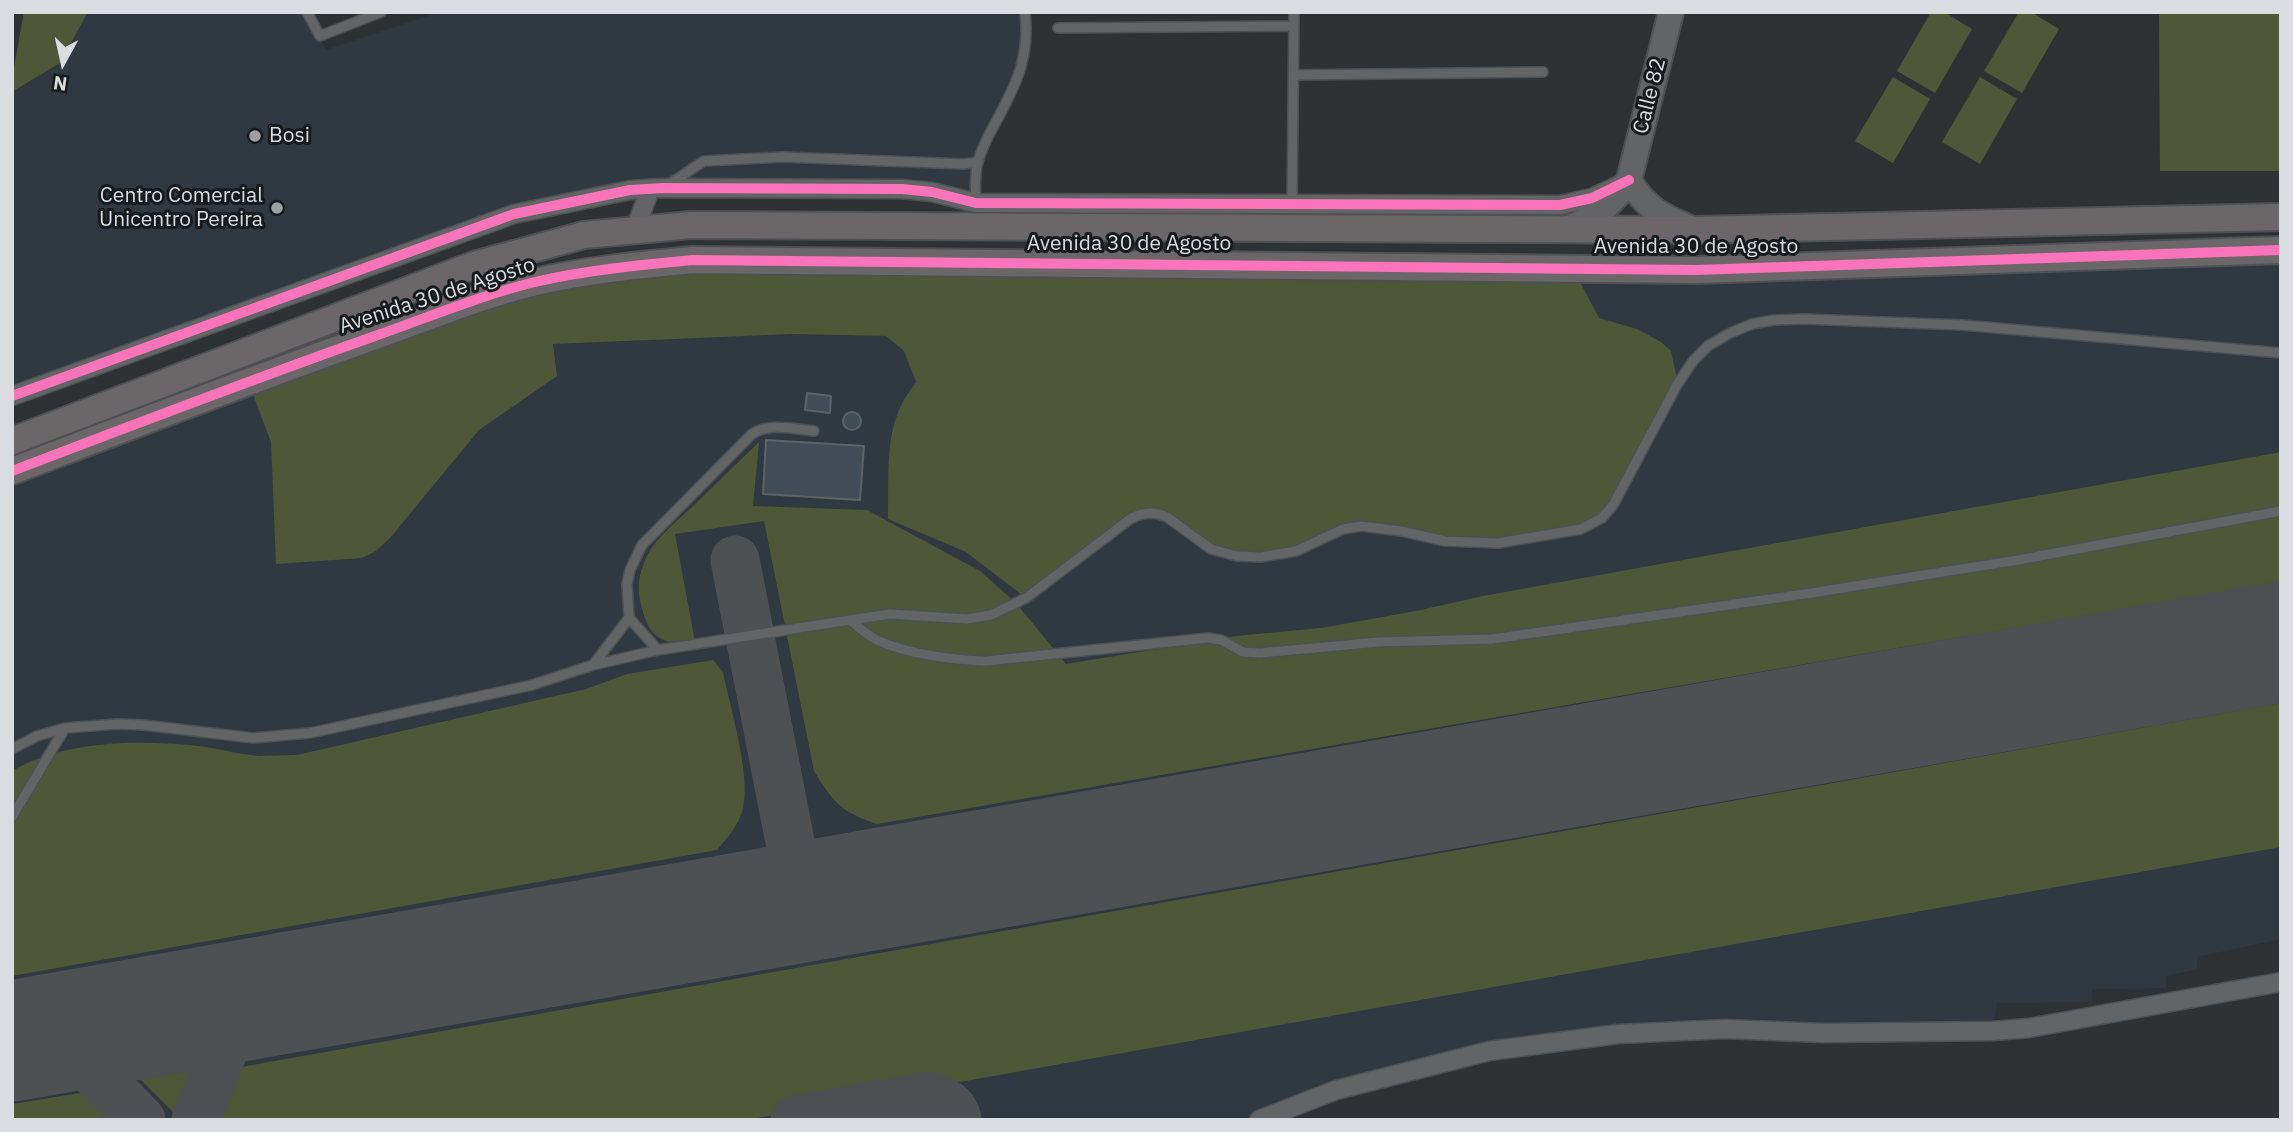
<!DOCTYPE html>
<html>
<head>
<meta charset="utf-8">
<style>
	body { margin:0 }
	#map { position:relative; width:2293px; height:1132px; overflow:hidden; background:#2f3235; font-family:"IBM Plex Sans",sans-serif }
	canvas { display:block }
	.frame { position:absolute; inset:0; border:14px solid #d9dce0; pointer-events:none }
	.north { position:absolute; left:28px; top:28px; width:70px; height:70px; -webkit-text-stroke:5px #171a1c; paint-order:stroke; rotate:188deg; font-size:19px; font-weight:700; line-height:28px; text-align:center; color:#d9dce0 }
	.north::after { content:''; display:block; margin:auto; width:24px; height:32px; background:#d9dce0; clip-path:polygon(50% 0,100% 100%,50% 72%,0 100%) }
</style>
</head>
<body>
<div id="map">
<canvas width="2293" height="1132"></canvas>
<div class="frame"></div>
<div class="north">N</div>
</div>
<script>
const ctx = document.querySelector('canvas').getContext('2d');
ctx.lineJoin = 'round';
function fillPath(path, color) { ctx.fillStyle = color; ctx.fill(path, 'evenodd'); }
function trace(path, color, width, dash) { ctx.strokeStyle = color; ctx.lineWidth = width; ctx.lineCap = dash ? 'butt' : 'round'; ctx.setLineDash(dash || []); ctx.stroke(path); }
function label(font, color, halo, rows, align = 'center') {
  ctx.font = font + ' "IBM Plex Sans",sans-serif'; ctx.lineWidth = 6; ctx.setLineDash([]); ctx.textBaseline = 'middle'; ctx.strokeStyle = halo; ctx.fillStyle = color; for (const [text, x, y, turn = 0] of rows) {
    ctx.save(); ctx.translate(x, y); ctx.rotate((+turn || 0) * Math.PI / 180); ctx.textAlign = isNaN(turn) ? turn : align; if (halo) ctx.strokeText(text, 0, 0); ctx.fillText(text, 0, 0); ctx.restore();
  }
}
const built = new Path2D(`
	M88,12H307L326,50L440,12H1025L1026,49L978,162L976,203L960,198L663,188L514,214L12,396V92L60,63Z
	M2281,250V939L2197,957V969L2166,976V988L2092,989V1002L1997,1003L1993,1031L1726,1029L1489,1051L1259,1120H12V471L359,342L1572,267Z`);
const green = new Path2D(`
	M24,12H88L60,63L12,92V78Z
	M1931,12H1944L1972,29L1935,93L1897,71Z
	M2019,12H2031L2059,29L2022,93L1984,71Z
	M2159,12H2281V171H2160Z
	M1893,77L1930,99L1893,163L1855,141Z
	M1980,77L2017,99L1980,164L1942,142Z
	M1572,267L1599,318L1637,329L1661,342L1671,351L1678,383L1613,505L1592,524L1472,544L1361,526L1280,555L1223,552L1167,517L1138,515L1026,598L966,552L888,519C889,484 885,443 899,410C903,400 910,391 916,382L904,351L886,336L792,334L553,344L557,376L479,430L390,538L376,551L362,558L276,564L271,442L248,381L586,272Z
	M759,442L753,506L867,510L980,571L1016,603L1066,664L1236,636L1321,628L1416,611L1483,596L2281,452V582L877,824C841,812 833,802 814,771L764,521L675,534L695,642C671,644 652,643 644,615C638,597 636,582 644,563C653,539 675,523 693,506C715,485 737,463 759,442Z
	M713,660L723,672C730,707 751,775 743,808C739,825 728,837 717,850L12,976V771C63,741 133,740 190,745C213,747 236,754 259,756C271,756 284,755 297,755L586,689L627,674Z
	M2281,703V847L746,1120H210L222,1091L241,1067Z
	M200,1069L181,1120L140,1079Z
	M86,1092L117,1120H12V1104Z`);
const taxiway = new Path2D(`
	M735,560L802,903
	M57,1034L141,1120
	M196,1120L243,1001
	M795,1120L928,1096C942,1100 954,1105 957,1120`);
const runway = new Path2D(`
	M12,1041L2281,642`);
const building = new Path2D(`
	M807,393L831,396L830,413L805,410Z
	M843 421a9 9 0 1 1 18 0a9 9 0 1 1-18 0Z
	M766,440L864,446L860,500L763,494Z`);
const lane = new Path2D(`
	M307,12L320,36L381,12
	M1058,28L1294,26
	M1295,75L1543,72
	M668,185L704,161L783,157L964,164L978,162
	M976,203C975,190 975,177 977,165C981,149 989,134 997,120C1017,83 1030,56 1025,12
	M1292,204L1294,12
	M850,620L890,614L967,619L991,615L1026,598L1130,519C1142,512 1154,511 1167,517L1211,549L1237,556L1261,557L1296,551L1343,529L1361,526L1401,531L1445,541L1498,543L1581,529L1602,518L1613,505L1678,383L1693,361L1708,346L1730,333L1752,324L1774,320L1805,319L1962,325L2281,353
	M658,650L629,618L627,584L630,570L642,545L752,434C769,422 794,429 814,431
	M593,665L658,650L850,620C858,627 867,635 877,640C906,654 954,660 986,661L1208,638L1221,640L1243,652L1260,653L1379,642L1492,639L1805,594L2018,560L2281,511
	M12,749L37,736L65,728L117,724L144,725L253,738L310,733L393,715L532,685L593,665L629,618
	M12,817L65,728`);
const street = new Path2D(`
	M635,230L650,189
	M12,396L514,214L630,190L663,188L902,189L932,192L976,203L1560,205L1592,198L1624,183
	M1259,1120L1336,1090L1489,1051L1618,1034L1726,1029L1823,1033L1993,1031L2029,1028L2281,982`);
const secondary = new Path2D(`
	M1629,180C1646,209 1663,217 1693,229
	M1569,228C1599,214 1609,208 1629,180L1671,12`);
const primary = new Path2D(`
	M12,441L474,265L584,235L691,225L1694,230L2281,217
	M12,471C133,425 253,379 375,336C427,318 481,295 535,282C587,270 640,265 692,260L1696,270L2281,250`);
const cycleway = new Path2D(`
	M12,396L514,214L630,190L663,188L902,189L932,192L976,203L1560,205L1592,198L1629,180
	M12,471C133,425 253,379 375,336C427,318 481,295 535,282C587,270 640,265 692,260L1696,270L2281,250`);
const markers = [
	[255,136,7,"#9ea0a4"],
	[277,208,7,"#9ea0a4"]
];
const streetNames = [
	["Calle 82",1650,96,-76],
	["Avenida 30 de Agosto",1129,244],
	["Avenida 30 de Agosto",1696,247],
	["Avenida 30 de Agosto",437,296,-18]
];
const poiNames = [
	["Bosi",269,136],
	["Centro Comercial",263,196,"right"],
	["Unicentro Pereira",263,220,"right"]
];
fillPath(built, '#303942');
fillPath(green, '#4e5738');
trace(taxiway, '#4e5154', 49);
trace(runway, '#4e5154', 121);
fillPath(building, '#424d57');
trace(building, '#5f6264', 2);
trace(lane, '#4e5153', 12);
trace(street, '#4e5153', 21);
trace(secondary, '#4e5153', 28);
trace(primary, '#4e5153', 30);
trace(lane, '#626466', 9);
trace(street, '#626466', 18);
trace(secondary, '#626466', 24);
trace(primary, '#6b6768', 26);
trace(cycleway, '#fb73b8', 10);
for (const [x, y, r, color] of markers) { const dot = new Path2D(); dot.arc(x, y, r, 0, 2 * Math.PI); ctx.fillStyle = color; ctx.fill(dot); trace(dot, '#171a1c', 2.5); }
label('21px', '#d9dce0', '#171a1c', streetNames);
label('21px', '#d9dce0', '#171a1c', poiNames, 'left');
</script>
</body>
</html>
